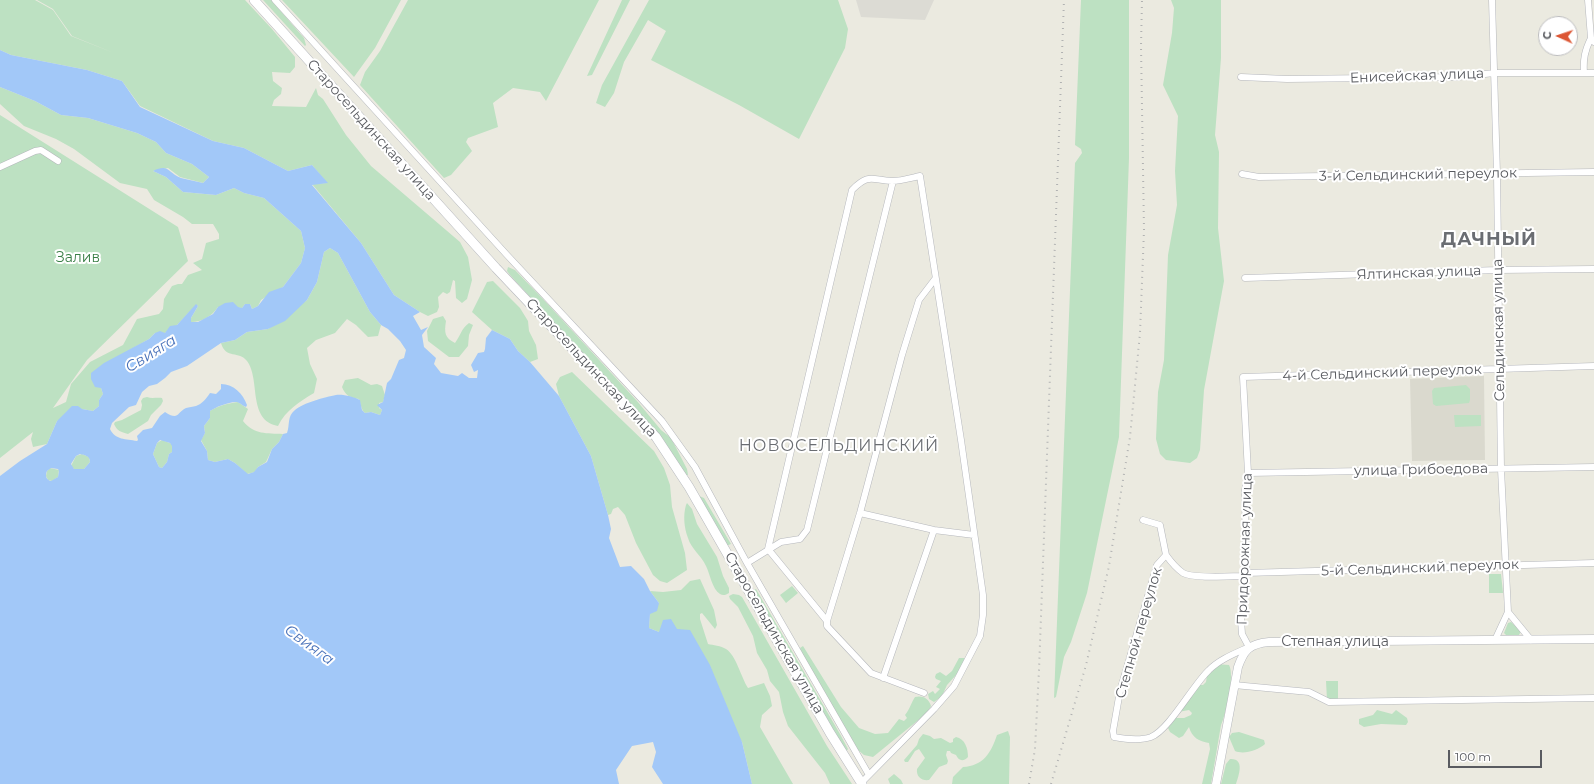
<!DOCTYPE html>
<html>
<head>
<meta charset="utf-8">
<style>
	body { margin:0 }
	#map { position:relative; width:1594px; height:784px; overflow:hidden; background:#ebeae0; font-family:Montserrat,sans-serif }
	canvas { display:block }
	.north { position:absolute; left:1538px; top:16px; width:40px; height:40px; box-sizing:border-box; background:#fff; border:1px solid #bdbdbf; border-radius:50%; rotate:273deg; font-size:11px; font-weight:700; line-height:16px; text-align:center; color:#595b60 }
	.north::after { content:''; display:block; margin:auto; width:14px; height:18px; background:#dc5634; clip-path:polygon(50% 0,100% 100%,50% 72%,0 100%) }
	.scale { position:absolute; left:1448px; top:750px; width:94px; height:18px; box-sizing:border-box; border:2px solid #595b60; border-top:0; padding-left:5px; font-size:12px; line-height:14px; white-space:nowrap; color:#595b60; -webkit-text-stroke:3px #fff; paint-order:stroke }
</style>
</head>
<body>
<div id="map">
<canvas width="1594" height="784"></canvas>
<div class="north">С</div>
<div class="scale">100 m</div>
</div>
<script>
const ctx = document.querySelector('canvas').getContext('2d');
ctx.lineJoin = 'round';
function fillPath(path, color) { ctx.fillStyle = color; ctx.fill(path, 'evenodd'); }
function trace(path, color, width, dash) { ctx.strokeStyle = color; ctx.lineWidth = width; ctx.lineCap = dash ? 'butt' : 'round'; ctx.setLineDash(dash || []); ctx.stroke(path); }
function label(font, color, halo, rows, align = 'center') {
  ctx.font = font + ' Montserrat,sans-serif'; ctx.lineWidth = 4; ctx.setLineDash([]); ctx.textBaseline = 'middle'; ctx.strokeStyle = halo; ctx.fillStyle = color; for (const [text, x, y, turn = 0] of rows) {
    ctx.save(); ctx.translate(x, y); ctx.rotate((+turn || 0) * Math.PI / 180); ctx.textAlign = isNaN(turn) ? turn : align; if (halo) ctx.strokeText(text, 0, 0); ctx.fillText(text, 0, 0); ctx.restore();
  }
}
const industrial = new Path2D(`
	M856,0H934L925,20L861,17Z`);
const education = new Path2D(`
	M1484,376L1485,460L1412,461L1410,379Z`);
const green = new Path2D(`
	M0,0H35L53,10L71,36L114,53L72,36L53,9L37,0H245L272,29L295,57V67L290,73L272,72L273,81L282,88L281,94L274,100L272,106L306,107L316,88L318,95L323,99L346,135L371,166L460,242L468,257L472,280L467,299L462,303L456,298L455,281L453,280L450,292L447,294L443,292L438,297L439,307L437,312L428,316L420,312L394,295L361,243L312,184L327,183L312,165L288,171L244,148L213,141L140,106L122,81L87,70L11,55L0,50Z
	M263,0H271L304,38L306,45L305,46Z
	M282,0H401L375,48L354,77Z
	M408,0H599L546,101L540,92L513,88L493,103L498,127L468,138L466,142L472,151L451,175L444,178L360,85L365,72L380,51Z
	M622,0H630L592,75L587,76Z
	M649,0H838L848,29L845,48L799,139L739,105L651,60L666,31L648,20L624,62L614,93L605,107L596,103L602,85Z
	M1081,0H1129V158L1119,437L1087,593L1071,642L1064,657L1056,697L1054,698L1075,163L1082,153L1081,149L1075,145Z
	M1171,0H1221V58L1215,135L1219,152L1218,228L1224,281L1204,390L1200,450L1197,458L1190,463L1166,460L1160,454L1156,439L1158,392L1164,360L1168,255L1177,205L1175,171L1178,116L1163,85L1172,33L1174,8Z
	M0,87L35,101L61,115L88,118L137,133L156,142L166,153L192,164L209,177L203,183L180,177L168,168L153,171L166,177L183,192L216,195L234,188L244,193L264,198L301,231L305,248L301,263L283,287L261,300L258,306L252,309L250,304H245L242,308L218,307C212,316 202,322 191,322V318L198,306L196,305L177,325L165,333H155L149,339L128,351L101,388L103,394L99,400V406L93,411L82,409L57,421L47,444L33,447L31,439L33,432L0,458V115L178,227L188,261L87,360L53,408L66,402L71,384L90,362L123,345L137,319L159,314L163,309L164,299L172,286L178,284H182L188,275L202,270L193,263L202,259L206,243L219,239V234L213,224H192L183,217L154,200L147,189L120,183L74,149L56,139L24,126L0,104Z
	M330,248L338,253L370,312L381,325L378,336L368,337L356,325L347,319L335,333L316,340L307,348L310,364L317,379L314,393C299,402 286,410 278,426C247,420 261,380 247,361C239,350 226,360 221,343L235,340L247,332L268,329L307,300L317,282L324,252Z
	M508,267L515,270L543,299L637,401L661,430L671,438L687,469L688,475H686L553,322L510,275L507,271Z
	M493,281L520,308L528,321L529,331L536,345L538,359L530,362L518,351L510,339L492,330L472,312L487,282Z
	M443,316L446,321C444,333 445,338 455,343C461,335 461,329 469,323L473,325L469,335L468,346L459,357H449L428,341L427,331L433,319Z
	M572,372L654,451L664,468L670,485L672,507L685,553L687,570L667,583L660,581L653,575L636,543L625,515L618,507L613,509L611,514L608,515L591,456L559,396L556,384L560,377Z
	M358,378L371,385L377,384L382,386L385,395L383,402L379,403V408L382,410L380,415L371,412L365,413C361,410 361,404 359,399C350,398 345,395 342,387L345,380Z
	M1466,385L1470,389V400L1469,403L1436,406L1433,404L1432,391L1434,388Z
	M147,397C152,399 157,397 162,398L163,401L161,405L151,415L148,421L128,434C121,432 117,431 114,424L115,422L122,420L141,410L142,405L141,401L143,398Z
	M238,402L248,409L243,421C254,435 267,433 283,434L279,442L272,449L266,462L258,467L255,472L247,474L235,463L228,459L215,462L208,460L207,451L201,440L205,433L204,426L210,418V411C217,406 229,403 238,402Z
	M1454,415H1481V426L1455,427Z
	M162,440L172,444V452L169,454L167,462L162,468L159,467L153,454L157,443Z
	M82,454L89,457L90,462L84,469H74L71,466L76,456Z
	M50,468L59,470L58,477L52,481L48,480L46,476L47,471Z
	M699,496L704,498L731,544L726,546Z
	M687,503L692,509L697,524L717,557L723,576L729,588V593C726,595 723,596 720,594C712,589 710,574 706,566C702,556 691,549 688,538C684,528 683,515 686,505Z
	M1489,574H1501L1503,593H1489Z
	M700,579L714,610L717,625L715,629L702,613L700,614V619L708,644C713,645 721,646 726,649C736,655 741,677 748,688L764,683L770,696L772,706L762,715L760,727L793,784H752L742,742L659,632L649,628L650,613L659,603L650,591L663,592L681,590L690,581Z
	M792,586L798,593L786,603L780,595Z
	M756,589L840,734L848,749L846,752L752,591Z
	M733,594L739,595L742,597L827,746L852,784H830L825,773L788,726L783,712L779,692L770,681L767,670L757,653L753,636L738,607L730,599L729,596Z
	M1511,622L1521,631L1519,635H1506L1504,633L1508,623Z
	M803,646L841,707L859,728L875,734L888,733L899,719L904,721L907,718L905,715C910,709 911,703 915,697C922,695 929,698 931,706L927,713L873,757L864,755L858,750L803,655L800,648Z
	M959,658H964L966,660L957,674L947,685L942,696L934,702L929,699L928,694L933,691L935,694L940,689L936,687L941,681L936,679L935,677L936,674L940,672L946,676L952,671Z
	M1215,664L1229,665C1235,676 1226,714 1221,725L1211,784H1202L1210,749L1209,743C1199,741 1192,738 1189,727L1183,736L1179,738L1170,732L1168,728L1175,718H1184L1191,715L1192,713L1189,710L1178,712L1198,685H1203L1206,682L1207,675L1213,671V665Z
	M1326,681H1338V699L1327,700Z
	M1377,710L1392,714L1396,710L1407,718L1408,722L1406,725L1381,724L1364,727L1359,724V719L1373,715Z
	M1008,731L1010,737L1009,784H952L953,777L963,767C983,766 991,753 997,735Z
	M1239,732L1264,740L1265,744C1258,750 1244,755 1235,751L1229,737L1232,733Z
	M923,734L930,736L934,739L941,738L950,743L953,742V739L956,737C965,739 968,748 968,757C963,762 959,761 956,755L951,753L950,751H947L946,755L948,761L947,764L939,767L929,780C922,781 916,777 917,769L925,758L919,749L915,751L908,762H905L904,760L917,745L919,739Z
	M1230,759C1245,758 1239,775 1236,784H1221L1226,764Z
	M894,774L901,780L903,784H890L888,779Z`);
const water = new Path2D(`
	M0,50L11,55L87,70L122,81L140,107L213,141L244,148L288,171L312,165L328,183L312,185L361,243L394,295L420,312L413,316L421,330L428,327L422,335L424,347L436,358L434,364L441,373L458,376L462,373L469,378H477L478,370L474,372L471,365L478,353L484,352L485,349L486,338L492,330L510,339L518,351L530,362L559,396L591,456L608,515L611,529L609,538L620,567L631,566L644,579L650,591L659,603L657,611L650,614L649,628L659,632L663,620L671,619L677,629L690,630L710,665L742,742L752,784H663L652,767L656,752L653,742L632,746L616,770L619,784H0V476L20,461L47,444L57,421L72,406H78L82,409L93,411L99,406V400L103,394L101,388L95,387L91,379V373L104,363L149,339L155,333L160,331L165,333L170,326L177,325L196,304L198,306L191,318V322H198L213,314L218,307L225,303L233,302L238,307L242,308L245,304H250L252,309L258,306L269,292L283,287L301,263L305,248L301,231L264,198L244,193L234,188L216,195L183,192L166,177L153,171C169,163 168,173 181,178C188,180 196,181 203,183L209,177L192,164L166,153L156,142L137,133L88,118L61,115L35,101L0,87ZM330,248L338,253L370,312L381,325L388,329L400,341L406,350L404,358L399,360L391,379L387,383L383,402L377,405L382,410L380,415L371,412L365,413L362,410L360,400C354,397 343,394 336,395C325,397 303,403 295,410C287,416 290,425 287,433L283,434L279,442L272,449L267,462L258,467L254,472L248,474L235,463L228,459L215,462L208,460L207,451L201,441L205,433L204,426L210,418V411C215,407 231,401 237,402C240,403 243,406 246,407L247,405C243,394 234,384 221,384V389L216,394L210,393C206,399 202,404 196,406C193,407 189,407 186,408C176,413 179,421 165,412L160,416L152,428L143,430L137,436L138,440L137,441C126,439 115,440 110,429L112,423L129,407L136,405L142,392L149,386L157,384L165,378L171,372L187,366L221,343L235,340L247,332L268,329L285,321L307,300L317,282L324,252ZM160,440L170,443L172,446V452L169,454L167,462L162,468L159,467L153,454L157,443ZM80,454C85,455 90,456 90,462L84,469H74L71,464L76,456ZM51,468L58,469L59,471L58,477L51,481C46,480 45,475 47,471Z`);
const minor = new Path2D(`
	M275,0L507,255L662,421L695,467L747,563L869,775
	M1492,0L1497,174L1501,469L1508,612L1495,640
	M1588,0L1591,38L1594,42
	M1584,73C1583,59 1585,50 1591,38
	M1241,77L1287,79L1458,77L1494,73H1594
	M0,167L35,151L41,150L58,161
	M1242,174L1259,177L1594,172
	M1245,278L1498,270L1594,269
	M1248,473L1594,467
	M860,513L934,530L974,535
	M1143,520L1160,525L1166,555L1157,565L1120,691L1113,731L1114,737C1125,739 1140,741 1151,737C1169,730 1193,685 1209,670C1220,659 1236,653 1249,647L1242,634L1241,620L1246,573L1245,490L1248,473L1243,377L1594,366
	M768,549L852,190C869,173 871,180 892,181C901,181 911,178 920,176L961,440L983,595V615L980,636L954,686L934,709L861,783
	M768,549L827,621L860,513L902,355L919,300L935,279
	M1166,555C1171,562 1176,568 1183,573C1194,579 1231,576 1245,576
	M747,563L781,542L800,539L807,530L893,181
	M1246,573L1594,563
	M1508,612L1531,640
	M827,621V626L871,673L924,693
	M883,678L934,530
	M1234,685L1309,692L1329,702L1594,698`);
const tertiary = new Path2D(`
	M1216,784L1238,667C1244,650 1249,644 1269,642L1594,639`);
const secondary = new Path2D(`
	M254,0L496,268L656,437L689,487L830,733L862,784`);
const rail = new Path2D(`
	M1029,784L1035,749L1039,670L1064,0
	M1051,784L1086,665L1109,566L1130,437L1140,333L1144,230L1141,46L1142,0`);
const streetNames = [
	["Енисейская улица",1417,76,-2],
	["Старосельдинская улица",371,130,48],
	["3-й Сельдинский переулок",1418,175,-1],
	["Ялтинская улица",1419,273,-2],
	["Сельдинская улица",1499,330,-91],
	["Старосельдинская улица",591,368,47],
	["4-й Сельдинский переулок",1382,373,-2],
	["улица Грибоедова",1421,470,-1],
	["Придорожная улица",1245,549,-88],
	["5-й Сельдинский переулок",1420,568,-2],
	["Старосельдинская улица",774,633,60],
	["Степной переулок",1139,633,-74],
	["Степная улица",1335,642]
];
const parkNames = [
	["Залив",78,258]
];
const waterNames = [
	["Свияга",151,354,-32],
	["Свияга",309,645,36]
];
const quarterNames = [
	["НОВОСЕЛЬДИНСКИЙ",839,446]
];
const districtNames = [
	["ДАЧНЫЙ",1489,240]
];
fillPath(industrial, '#dcdbd4');
fillPath(education, '#dad9ce');
fillPath(green, '#bde1c2');
fillPath(water, '#a2c8f8');
trace(minor, '#b5b7bc', 7);
trace(tertiary, '#b5b7bc', 9);
trace(secondary, '#b6b8be', 10);
trace(minor, '#fff', 6);
trace(tertiary, '#fff', 8);
trace(secondary, '#fff', 9);
trace(rail, '#b1b2b2', 2, [1, 5]);
label('14px', '#595b60', '#fff', streetNames);
label('14px', '#397e45', '#fff', parkNames);
label('italic 15px', '#4871b9', '#fff', waterNames);
ctx.letterSpacing = '1px';
label('16px', '#6a6d72', '#fff', quarterNames);
ctx.letterSpacing = '0px';
ctx.letterSpacing = '1px';
label('bold 18px', '#6a6d72', '#fff', districtNames);
ctx.letterSpacing = '0px';
</script>
</body>
</html>
